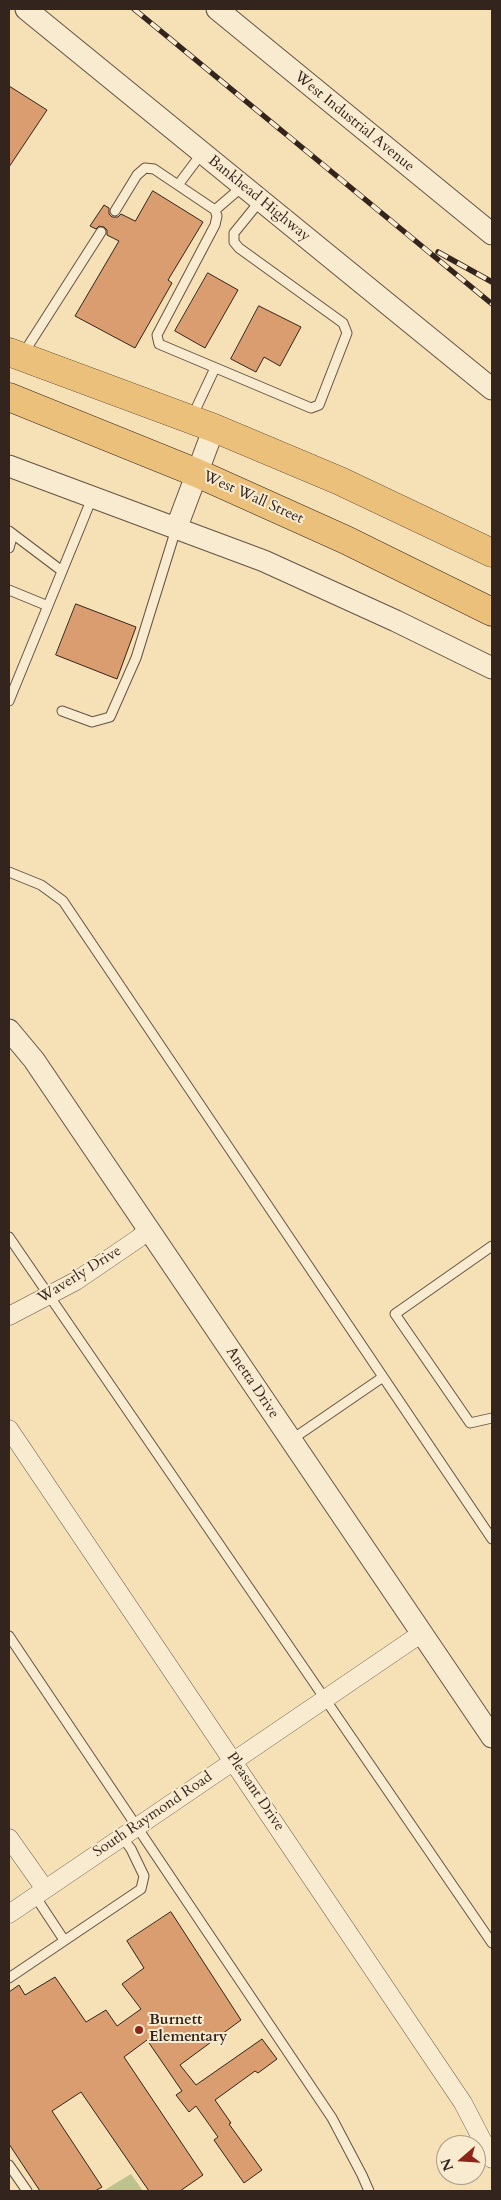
<!DOCTYPE html>
<html>
<head>
<meta charset="utf-8">
<style>
	body { margin:0 }
	#map { position:relative; width:501px; height:2200px; overflow:hidden; background:#f6e0b6; font-family:Cardo,serif }
	canvas { display:block }
	.frame { position:absolute; inset:0; border:10px solid #33241d; pointer-events:none }
	.north { position:absolute; left:436px; top:2135px; width:50px; height:50px; box-sizing:border-box; background:#f9ebd0; border:1px solid #aa9b88; border-radius:50%; rotate:251deg; font-size:14px; font-weight:700; line-height:20px; text-align:center; color:#33241d }
	.north::after { content:''; display:block; margin:auto; width:18px; height:22px; background:#8f2418; clip-path:polygon(50% 0,100% 100%,50% 72%,0 100%) }
</style>
</head>
<body>
<div id="map">
<canvas width="501" height="2200"></canvas>
<div class="frame"></div>
<div class="north">N</div>
</div>
<script>
const ctx = document.querySelector('canvas').getContext('2d');
ctx.lineJoin = 'round';
function fillPath(path, color) { ctx.fillStyle = color; ctx.fill(path, 'evenodd'); }
function trace(path, color, width, dash) { ctx.strokeStyle = color; ctx.lineWidth = width; ctx.lineCap = dash ? 'butt' : 'round'; ctx.setLineDash(dash || []); ctx.stroke(path); }
function label(font, color, halo, rows, align = 'center') {
  ctx.font = font + ' Cardo,serif'; ctx.lineWidth = 4; ctx.setLineDash([]); ctx.textBaseline = 'middle'; ctx.strokeStyle = halo; ctx.fillStyle = color; for (const [text, x, y, turn = 0] of rows) {
    ctx.save(); ctx.translate(x, y); ctx.rotate((+turn || 0) * Math.PI / 180); ctx.textAlign = isNaN(turn) ? turn : align; if (halo) ctx.strokeText(text, 0, 0); ctx.fillText(text, 0, 0); ctx.restore();
  }
}
const green = new Path2D(`
	M131,2174L143,2191H103Z`);
const building = new Path2D(`
	M9,86L47,110L9,167Z
	M153,191L203,222L168,280L172,283L135,348L75,316L119,241L107,235V230L104,227L99,226L96,229L90,226L104,205L109,208V214L112,217H118L121,214L135,221Z
	M208,273L238,290L205,348L175,331Z
	M259,306L301,327L280,366L264,357L256,372L231,359Z
	M76,604L136,627L117,679L56,655Z
	M171,1912L241,2020L180,2065L196,2085L262,2039L277,2059L258,2073L255,2071L215,2100L231,2123L229,2124L262,2170L244,2183L214,2140L218,2137L196,2106L189,2112L176,2095L182,2091L147,2040L124,2057L203,2175L180,2191H149L81,2092L52,2111L102,2187L95,2191H40L9,2144V1992L19,1985L25,1995L55,1977L86,2022L106,2010L117,2026L141,2009L122,1984L144,1968L127,1941Z`);
const service = new Path2D(`
	M178,185L202,153
	M215,210L243,186
	M115,211L137,175L145,168L154,169L215,210L217,216L215,225L157,335L159,344L311,408L319,405L347,333L343,323L239,248L234,242V233L260,201
	M23,354L101,232
	M192,417L215,368
	M9,531L62,571
	M9,548L13,534
	M9,590L48,606
	M9,701L92,498
	M62,711L92,722L110,717L136,658L176,529
	M9,872L41,885L63,901L492,1539
	M9,1237L492,1943
	M492,1246L395,1314L470,1423L492,1418
	M291,1440L383,1377
	M9,1636L332,2118L362,2175L369,2191
	M35,1896L64,1940
	M9,1978L141,1889L144,1876L131,1849L122,1837
	M9,2165L27,2191`);
const minor = new Path2D(`
	M9,1316L76,1281L139,1238L148,1229
	M9,1429L463,2103L492,2159
	M9,1838L45,1889
	M9,1914L422,1633`);
const tertiary = new Path2D(`
	M26,9L492,389
	M217,9L492,234
	M9,466L264,561L396,621L492,668
	M176,529L214,428
	M9,1030L34,1060L492,1737`);
const primary = new Path2D(`
	M9,352L214,428L340,481L492,553
	M9,397L197,473L346,540L492,612`);
const rail = new Path2D(`
	M134,9L492,304
	M438,252L492,282`);
const markers = [
	[139,2030,5,"#8f2418"]
];
const streetNames = [
	["West Industrial Avenue",354,122,39],
	["Bankhead Highway",259,199,39],
	["West Wall Street",253,498,24],
	["Waverly Drive",80,1275,-32],
	["Anetta Drive",252,1383,56],
	["Pleasant Drive",255,1792,56],
	["South Raymond Road",153,1815,-34]
];
const poiNames = [
	["Burnett",149,2021],
	["Elementary",149,2038]
];
fillPath(green, '#bec28c');
fillPath(building, '#d99d70');
trace(building, '#33241d', 1);
trace(service, '#645343', 11);
trace(minor, '#645343', 19);
trace(tertiary, '#645343', 23);
trace(primary, '#33241d', 29);
trace(service, '#f9ebd0', 9);
trace(minor, '#f9ebd0', 18);
trace(tertiary, '#f9ebd0', 21);
trace(primary, '#ebc07b', 28);
trace(rail, '#33241d', 5.5);
trace(rail, '#f9ebd0', 4, [11]);
for (const [x, y, r, color] of markers) { const dot = new Path2D(); dot.arc(x, y, r, 0, 2 * Math.PI); ctx.fillStyle = color; ctx.fill(dot); trace(dot, '#f9ebd0', 2); }
label('15px', '#33241d', '#f9ebd0', streetNames);
label('bold 15px', '#33241d', '#f9ebd0', poiNames, 'left');
</script>
</body>
</html>
